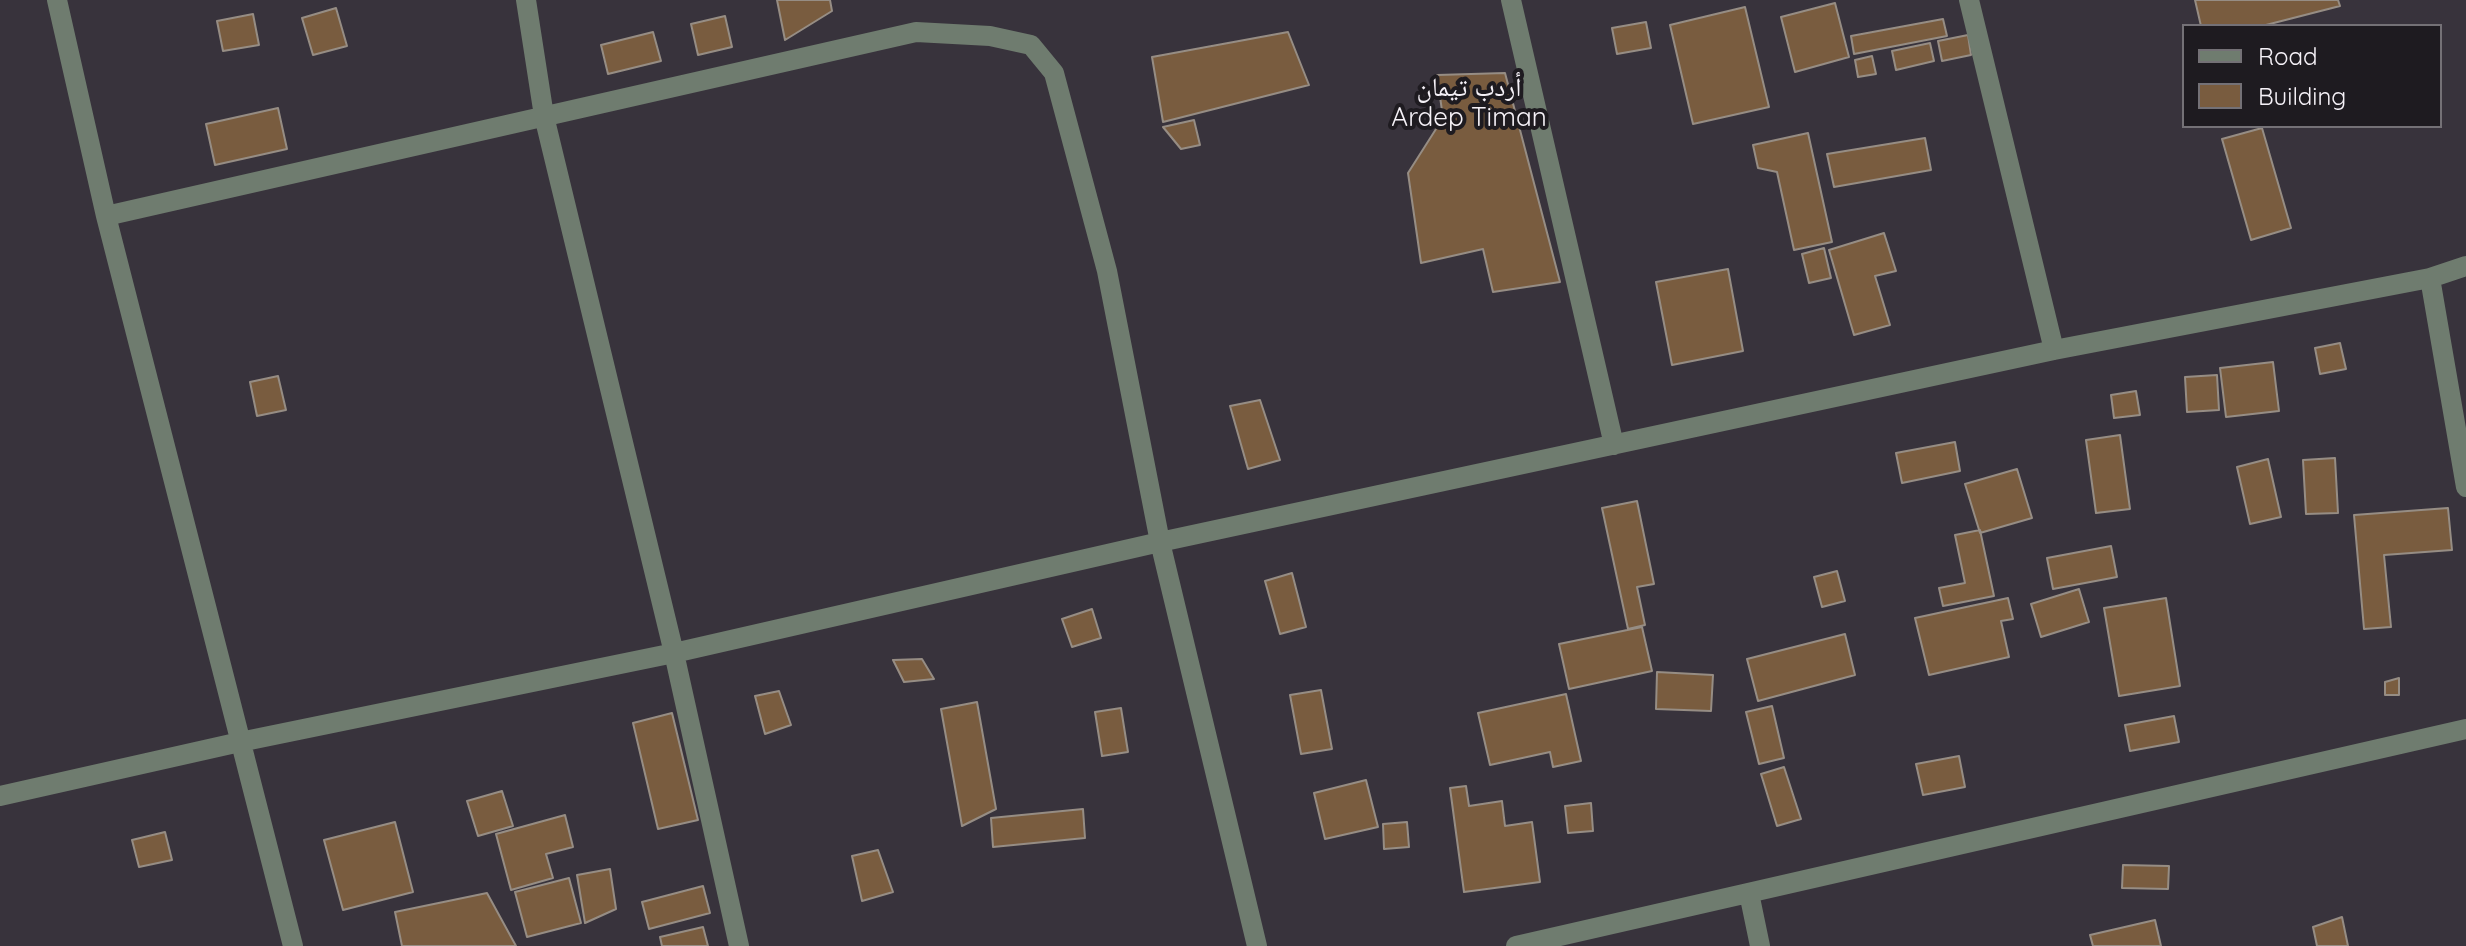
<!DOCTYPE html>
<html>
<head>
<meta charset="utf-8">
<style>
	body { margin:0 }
	#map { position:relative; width:2466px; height:946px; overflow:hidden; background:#38333c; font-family:Quicksand,sans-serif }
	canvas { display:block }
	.legend { position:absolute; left:2182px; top:24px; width:260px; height:104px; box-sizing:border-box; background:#1e1b20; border:2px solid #747176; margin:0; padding:10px 14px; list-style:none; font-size:24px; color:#f5f1f7 }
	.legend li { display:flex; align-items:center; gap:16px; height:40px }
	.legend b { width:40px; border:2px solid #747176 }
</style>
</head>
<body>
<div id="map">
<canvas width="2466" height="946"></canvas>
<ul class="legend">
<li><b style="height:10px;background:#6f7c6f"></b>Road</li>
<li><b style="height:22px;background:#795c3f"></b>Building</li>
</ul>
</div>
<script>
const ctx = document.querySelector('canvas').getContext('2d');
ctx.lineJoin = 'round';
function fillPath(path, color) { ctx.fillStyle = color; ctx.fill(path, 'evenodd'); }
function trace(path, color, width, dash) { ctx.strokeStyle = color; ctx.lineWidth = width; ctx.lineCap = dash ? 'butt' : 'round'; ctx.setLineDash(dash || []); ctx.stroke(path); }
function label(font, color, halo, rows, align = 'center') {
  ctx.font = font + ' Quicksand,"Noto Naskh Arabic",sans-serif'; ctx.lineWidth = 8; ctx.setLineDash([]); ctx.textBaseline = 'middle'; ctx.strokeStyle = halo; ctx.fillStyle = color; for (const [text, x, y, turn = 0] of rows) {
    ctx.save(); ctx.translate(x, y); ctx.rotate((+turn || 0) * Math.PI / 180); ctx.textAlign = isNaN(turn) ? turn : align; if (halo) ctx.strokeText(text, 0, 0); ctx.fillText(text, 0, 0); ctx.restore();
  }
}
const building = new Path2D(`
	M777,0H830L832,11L785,40Z
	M2195,0H2338L2340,6L2262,26H2201Z
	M1835,3L1849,57L1795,72L1781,17Z
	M1745,7L1769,107L1693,124L1670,25Z
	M336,8L347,46L313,55L302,18Z
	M253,14L259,45L223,51L217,21Z
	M725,16L732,47L698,55L691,24Z
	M1943,19L1947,36L1854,54L1851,36Z
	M1646,22L1651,48L1617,54L1612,28Z
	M653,32L661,61L608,74L601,45Z
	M1288,32L1309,85L1163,122L1152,57Z
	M1968,35L1971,55L1942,61L1938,41Z
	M1930,43L1934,61L1896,70L1892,51Z
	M1872,56L1876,74L1858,77L1855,60Z
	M1505,73L1560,282L1493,292L1483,249L1421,263L1408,173L1443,118L1437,75Z
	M278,108L287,149L215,165L206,124Z
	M1194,120L1200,145L1181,149L1163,127Z
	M2262,128L2291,228L2251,240L2222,139Z
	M1808,133L1832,242L1794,250L1777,172L1758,168L1753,145Z
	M1925,138L1931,170L1834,187L1827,154Z
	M1884,233L1896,271L1875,276L1890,325L1854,335L1829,250Z
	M1824,248L1831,278L1809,283L1802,254Z
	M1728,269L1743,351L1672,365L1656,282Z
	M2340,343L2346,369L2320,374L2315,348Z
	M2273,362L2279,411L2226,417L2220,368Z
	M2217,375L2219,410L2187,412L2185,377Z
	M278,376L286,410L257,416L250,382Z
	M2136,391L2140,415L2114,418L2111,395Z
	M1260,400L1280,460L1248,469L1230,406Z
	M2120,435L2130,509L2096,513L2086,440Z
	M1955,442L1960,471L1902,483L1896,453Z
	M2335,458L2338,513L2306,514L2303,460Z
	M2268,459L2281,517L2250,524L2237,467Z
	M2017,469L2032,518L1980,533L1965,484Z
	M1637,501L1654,584L1637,587L1645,625L1628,629L1602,508Z
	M2448,508L2452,550L2384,555L2391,627L2364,629L2354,515Z
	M1980,530L1994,596L1943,606L1939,588L1965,583L1955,535Z
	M2111,546L2117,577L2053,589L2047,558Z
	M1837,571L1845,601L1822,607L1814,577Z
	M1292,573L1306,627L1280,634L1265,581Z
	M2079,589L2089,622L2041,637L2031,604Z
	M2008,598L2013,619L2001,621L2009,657L1929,675L1915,618Z
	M2166,598L2180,686L2119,696L2104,608Z
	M1092,609L1101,638L1072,647L1062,619Z
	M1642,627L1652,671L1569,689L1559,644Z
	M1845,634L1855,675L1758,701L1747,659Z
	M922,659L934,679L904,682L893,660Z
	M1657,672L1713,675L1711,711L1656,709Z
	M2399,678V695H2385V682Z
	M1321,690L1332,749L1301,754L1290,695Z
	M779,691L791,725L765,734L755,696Z
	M1566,694L1581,761L1553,767L1550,752L1490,765L1478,713Z
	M977,702L996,809L962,826L941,709Z
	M1772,706L1784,758L1759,764L1746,712Z
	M1121,708L1128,752L1102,756L1095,712Z
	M672,713L698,820L658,829L633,723Z
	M2174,716L2179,742L2130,751L2125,725Z
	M1959,756L1965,787L1923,795L1916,764Z
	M1784,767L1801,819L1777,826L1761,774Z
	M1366,780L1378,827L1325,839L1314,793Z
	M1466,786L1469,806L1502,801L1505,826L1532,822L1540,882L1464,892L1450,788Z
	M502,791L513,826L478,836L467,801Z
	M1591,803L1593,831L1568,833L1565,806Z
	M1083,809L1085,838L993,847L991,818Z
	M565,815L573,847L546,854L553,878L511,890L496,834Z
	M395,822L413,892L343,910L324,840Z
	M1407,822L1409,847L1384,849L1383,824Z
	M165,832L172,860L139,867L132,840Z
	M878,850L893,892L862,901L852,856Z
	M2123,865L2169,866L2168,889L2122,888Z
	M610,869L616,909L585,923L577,875Z
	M569,878L581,923L527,937L515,892Z
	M703,886L710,913L649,929L642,902Z
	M487,893L516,946H402L395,912Z
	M2342,917L2348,946H2317L2313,927Z
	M2155,920L2161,946H2093L2090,935Z
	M703,927L708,946H662L660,937Z`);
const minor = new Path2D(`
	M57,0L106,216L293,946
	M526,0L544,116L674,653L739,946
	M1511,0L1614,445
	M1969,0L2054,350
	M106,216L916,32L990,36L1031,45L1054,73L1107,271L1160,542L1257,946
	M2430,278L2466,487
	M0,796L240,742L674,653L1160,542L2054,350L2430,278L2466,266
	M1749,893L1760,946
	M1516,946L2466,729`);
const neighbourhoodNames = [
	["أردب تيمان",1469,88],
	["Ardep Timan",1469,118]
];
fillPath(building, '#795c3f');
trace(building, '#968d84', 2);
trace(minor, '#6f7c6f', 20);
label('26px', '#f5f1f7', '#1e1b20', neighbourhoodNames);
</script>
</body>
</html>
